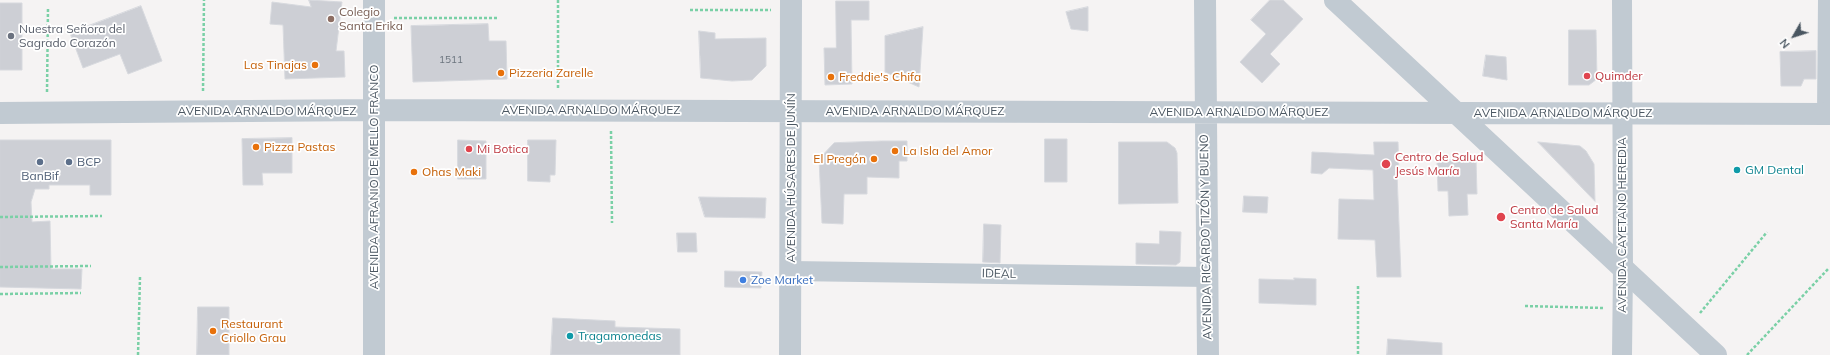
<!DOCTYPE html>
<html>
<head>
<meta charset="utf-8">
<style>
	body { margin:0 }
	#map { position:relative; width:1830px; height:355px; overflow:hidden; background:#f5f3f3; font-family:Mulish,sans-serif }
	canvas { display:block }
	.north { position:absolute; left:1774px; top:16px; width:40px; height:40px; -webkit-text-stroke:3px #fff; paint-order:stroke; rotate:231deg; font-size:11px; font-weight:700; line-height:16px; text-align:center; color:#4a5661 }
	.north::after { content:''; display:block; margin:auto; width:14px; height:18px; background:#4a5661; clip-path:polygon(50% 0,100% 100%,50% 72%,0 100%) }
</style>
</head>
<body>
<div id="map">
<canvas width="1830" height="355"></canvas>
<div class="north">N</div>
</div>
<script>
const ctx = document.querySelector('canvas').getContext('2d');
ctx.lineJoin = 'round';
function fillPath(path, color) { ctx.fillStyle = color; ctx.fill(path, 'evenodd'); }
function trace(path, color, width, dash) { ctx.strokeStyle = color; ctx.lineWidth = width; ctx.lineCap = dash ? 'butt' : 'round'; ctx.setLineDash(dash || []); ctx.stroke(path); }
function label(font, color, halo, rows, align = 'center') {
  ctx.font = font + ' Mulish,sans-serif'; ctx.lineWidth = 3.5; ctx.setLineDash([]); ctx.textBaseline = 'middle'; ctx.strokeStyle = halo; ctx.fillStyle = color; for (const [text, x, y, turn = 0] of rows) {
    ctx.save(); ctx.translate(x, y); ctx.rotate((+turn || 0) * Math.PI / 180); ctx.textAlign = isNaN(turn) ? turn : align; if (halo) ctx.strokeText(text, 0, 0); ctx.fillText(text, 0, 0); ctx.restore();
  }
}
const building = new Path2D(`
	M309,0L342,2L336,51H344L345,77L285,79L283,25L270,24L272,2L311,7Z
	M1270,0H1283L1303,19L1270,54L1280,64L1262,83L1240,62L1266,34L1251,20Z
	M836,1H869V20H851L852,84L825,85L824,48H836Z
	M0,3H22V70H0Z
	M141,6L162,61L128,74L120,54L83,68L70,33Z
	M1088,7V31L1071,29L1066,12Z
	M488,24L489,41H506L507,79L413,82L411,26Z
	M923,27L919,87L885,72V36Z
	M1569,30H1596L1597,79L1589,85H1569Z
	M699,31L715,33V39L766,38V66L752,80L732,81L701,78Z
	M1816,51V79H1804L1801,86H1781L1780,52Z
	M1486,55L1506,57L1507,80L1483,76Z
	M292,138V173H262L263,185H243L242,139Z
	M1045,139H1067V182H1045Z
	M0,140H111V195H90V185H49V189H35L31,202L32,222L50,221L51,269H82L81,289L0,287Z
	M458,140L486,141V179H458Z
	M528,140H556L555,175H550V182L528,181Z
	M882,141H907V161H899V178L867,177V194H844L843,224L822,223L819,159L834,143Z
	M1119,142H1167L1175,148L1177,153L1178,203L1119,204Z
	M1374,142H1398L1399,173H1397L1401,277H1377L1375,240L1338,239L1339,199L1374,200L1373,170L1329,168L1322,174L1311,173L1312,152L1374,155Z
	M1538,142L1580,146L1586,151L1594,164L1595,201Z
	M1476,159L1477,194H1467L1468,215L1449,216L1448,191H1438L1437,161Z
	M1244,196L1268,197L1267,213L1243,212Z
	M699,197L766,198L765,218L705,217Z
	M984,224L1001,225L1000,263L983,262Z
	M1160,231L1181,232L1180,262L1176,265L1136,264V243L1159,244Z
	M677,233H696L697,252H678Z
	M725,271L762,272L761,288L725,287Z
	M1294,278L1316,279V305L1259,303V279L1294,280Z
	M198,307H229V355H197Z
	M553,318L615,321V327L680,329V355H551Z
	M1388,339L1442,343V355H1387Z`);
const path = new Path2D(`
	M558,0V89
	M690,10H771
	M394,18H499
	M203,91L204,0
	M47,92L48,8
	M611,131L612,223
	M0,217L102,216
	M0,267L91,266
	M1358,286V355
	M0,294L81,293
	M1525,306L1604,308
	M1700,313L1767,232
	M138,355L140,277
	M1747,355L1829,268`);
const minor = new Path2D(`
	M1622,0L1623,269L1622,355
	M1827,114L1828,0
	M791,271L1207,277`);
const tertiary = new Path2D(`
	M374,0V355
	M1205,0L1208,355
	M1335,0L1716,355
	M0,113L374,110L1830,114
	M790,355L791,0`);
const markers = [
	[331,19,4,"#8d6e63"],
	[11,36,4,"#6b7280"],
	[315,65,4,"#e8710a"],
	[501,73,4,"#e8710a"],
	[1587,76,4,"#e0444e"],
	[831,77,4,"#e8710a"],
	[256,147,4,"#e8710a"],
	[469,149,4,"#e0444e"],
	[895,151,4,"#e8710a"],
	[874,159,4,"#e8710a"],
	[40,162,4,"#5c6f8a"],
	[69,162,4,"#5c6f8a"],
	[1386,164,5,"#e0444e"],
	[1737,170,4,"#0f9aa8"],
	[414,172,4,"#e8710a"],
	[1501,217,5,"#e0444e"],
	[743,280,4,"#3f7fe0"],
	[213,331,4,"#e8710a"],
	[570,336,4,"#0f9aa8"]
];
const numberNames = [
	["1511",451,60]
];
const educationNames = [
	["Colegio",339,12],
	["Santa Erika",339,26]
];
const worshipNames = [
	["Nuestra Señora del",19,29],
	["Sagrado Corazón",19,43]
];
const foodNames = [
	["Las Tinajas",307,65,"right"],
	["Pizzeria Zarelle",509,73],
	["Freddie's Chifa",839,77],
	["Pizza Pastas",264,147],
	["La Isla del Amor",903,151],
	["El Pregón",866,159,"right"],
	["Ohas Maki",422,172],
	["Restaurant",221,324],
	["Criollo Grau",221,338]
];
const healthNames = [
	["Quimder",1595,76],
	["Mi Botica",477,149],
	["Centro de Salud",1395,157],
	["Jesús María",1395,171],
	["Centro de Salud",1510,210],
	["Santa María",1510,224]
];
const streetNames = [
	["AVENIDA ARNALDO MÁRQUEZ",591,110],
	["AVENIDA ARNALDO MÁRQUEZ",267,111],
	["AVENIDA ARNALDO MÁRQUEZ",915,111],
	["AVENIDA ARNALDO MÁRQUEZ",1239,112],
	["AVENIDA ARNALDO MÁRQUEZ",1563,113],
	["AVENIDA AFRANIO DE MELLO FRANCO",374,177,-90],
	["AVENIDA HÚSARES DE JUNÍN",791,178,-90],
	["AVENIDA CAYETANO HEREDIA",1622,225,-90],
	["AVENIDA RICARDO TIZÓN Y BUENO",1206,237,-91],
	["IDEAL",999,274,1]
];
const serviceNames = [
	["BCP",77,162],
	["BanBif",40,176,"center"]
];
const cultureNames = [
	["GM Dental",1745,170],
	["Tragamonedas",578,336]
];
const shopNames = [
	["Zoe Market",751,280]
];
fillPath(building, '#cdcfd5');
trace(building, '#d7d9de', 1);
trace(path, '#7ad0a6', 2.5, [3, 2]);
trace(minor, '#c1cad2', 20);
trace(tertiary, '#c1cad2', 22);
for (const [x, y, r, color] of markers) { const dot = new Path2D(); dot.arc(x, y, r, 0, 2 * Math.PI); ctx.fillStyle = color; ctx.fill(dot); trace(dot, '#fff', 1.5); }
label('10px', '#6b747e', null, numberNames);
label('12px', '#785e54', '#fff', educationNames, 'left');
label('12px', '#5b616d', '#fff', worshipNames, 'left');
label('12px', '#c56008', '#fff', foodNames, 'left');
label('12px', '#be3a42', '#fff', healthNames, 'left');
label('12px', '#4a5661', '#fff', streetNames);
label('12px', '#4e5e75', '#fff', serviceNames, 'left');
label('12px', '#0d838f', '#fff', cultureNames, 'left');
label('12px', '#366cbe', '#fff', shopNames, 'left');
</script>
</body>
</html>
